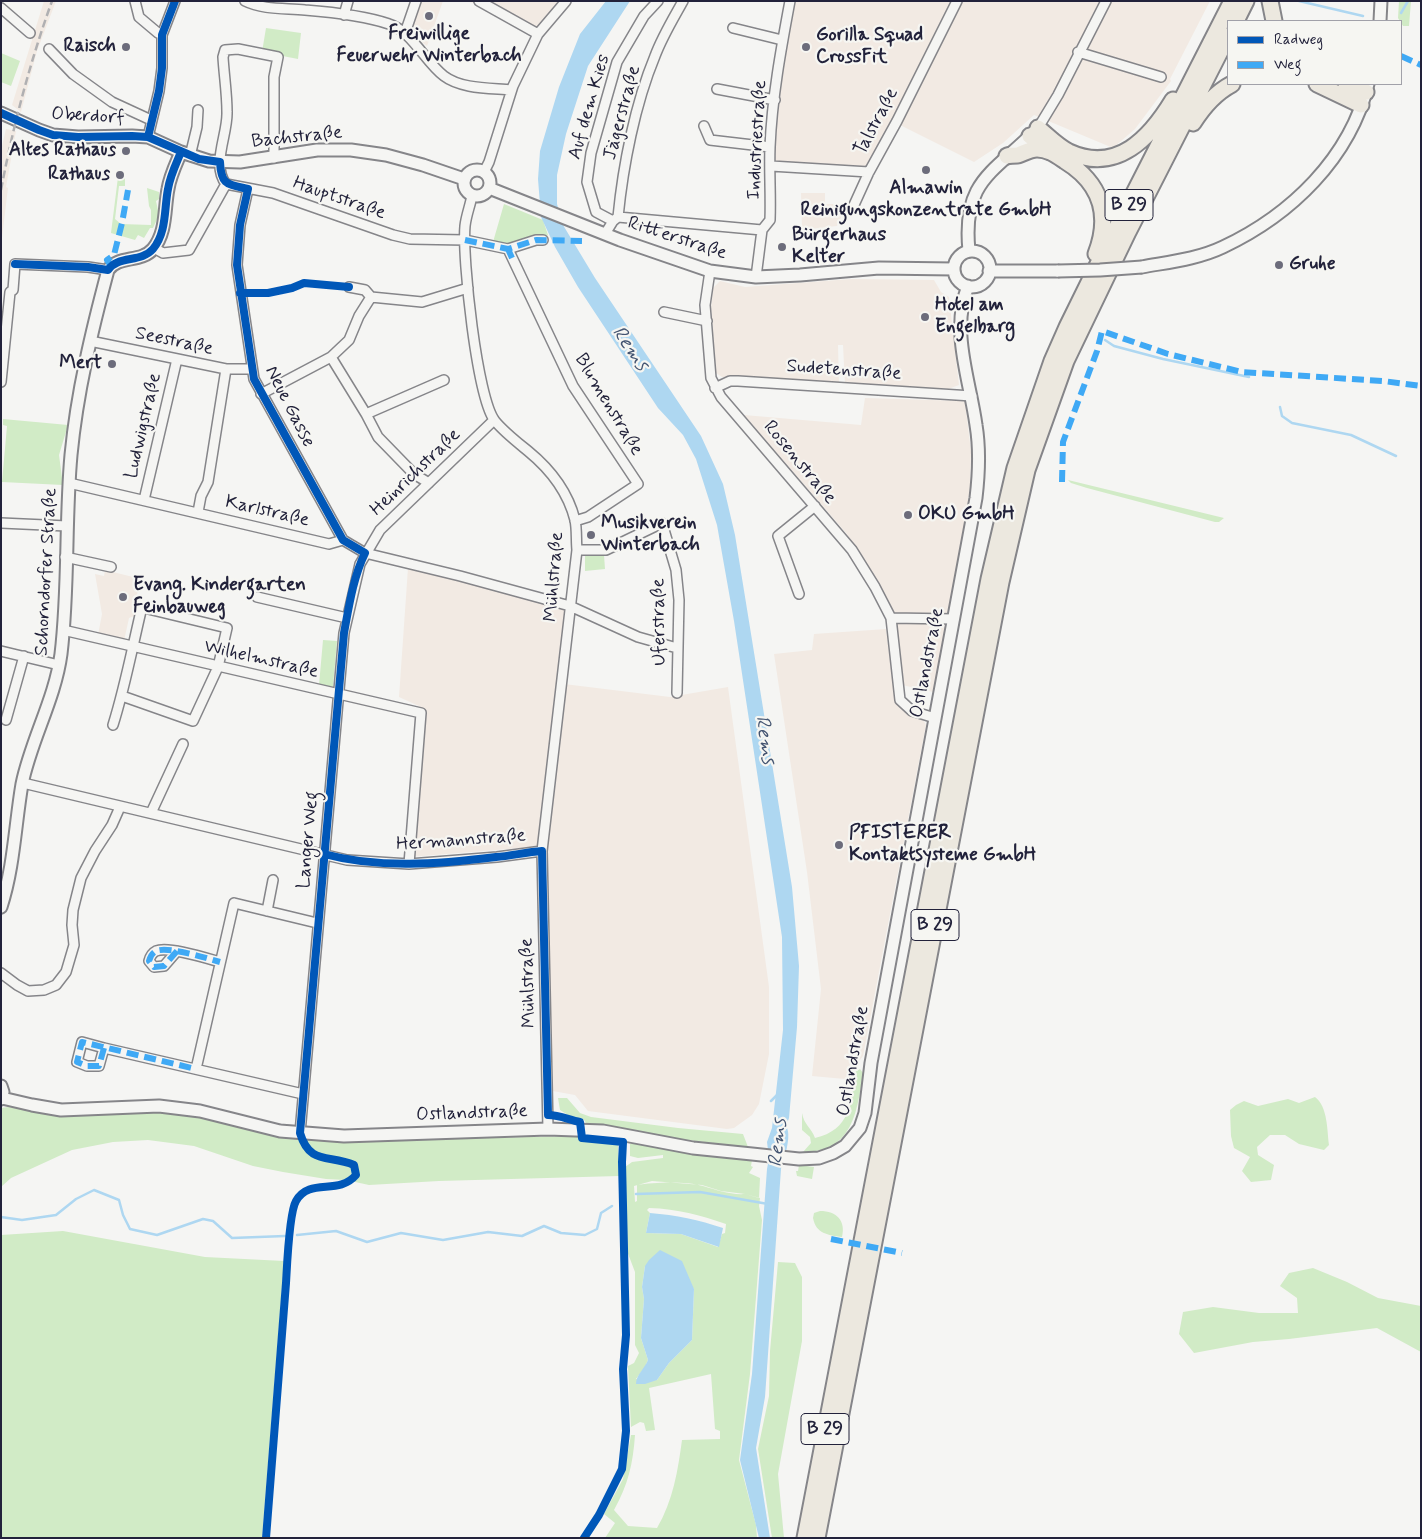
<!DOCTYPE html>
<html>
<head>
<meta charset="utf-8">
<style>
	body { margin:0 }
	#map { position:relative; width:1422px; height:1539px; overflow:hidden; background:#f5f5f3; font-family:Mynerve,sans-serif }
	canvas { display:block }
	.frame { position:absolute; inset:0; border:2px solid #22223b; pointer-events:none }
	.legend { position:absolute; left:1227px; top:20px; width:175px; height:65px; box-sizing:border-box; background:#f6f6f2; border:1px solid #a1a1a9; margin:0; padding:6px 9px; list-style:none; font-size:15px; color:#22223b }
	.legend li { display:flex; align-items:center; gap:10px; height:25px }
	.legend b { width:25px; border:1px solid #a1a1a9 }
</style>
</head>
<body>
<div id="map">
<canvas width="1422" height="1539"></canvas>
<div class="frame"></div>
<ul class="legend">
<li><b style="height:6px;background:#0057b8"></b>Radweg</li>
<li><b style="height:6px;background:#3fa9f5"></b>Weg</li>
</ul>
</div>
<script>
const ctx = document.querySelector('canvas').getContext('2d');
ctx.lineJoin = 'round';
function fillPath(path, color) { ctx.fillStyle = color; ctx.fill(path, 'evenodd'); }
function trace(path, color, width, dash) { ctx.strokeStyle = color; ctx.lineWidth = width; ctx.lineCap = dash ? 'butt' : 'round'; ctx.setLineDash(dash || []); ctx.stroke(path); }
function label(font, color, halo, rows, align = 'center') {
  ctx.font = font + ' Mynerve,sans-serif'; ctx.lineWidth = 4.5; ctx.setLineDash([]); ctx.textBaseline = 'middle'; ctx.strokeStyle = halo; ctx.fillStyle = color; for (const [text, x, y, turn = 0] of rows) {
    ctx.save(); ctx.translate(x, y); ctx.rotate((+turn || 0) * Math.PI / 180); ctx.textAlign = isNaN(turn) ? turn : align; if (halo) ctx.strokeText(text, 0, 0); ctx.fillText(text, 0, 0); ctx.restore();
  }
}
const built = new Path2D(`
	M44,1H56L37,51L21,112L12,105Z
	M420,1H443L427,46L411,34Z
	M465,1H559L534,32L473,3Z
	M793,1H1210L1170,79L1171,81L1135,129L1113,148L1034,115L1003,143L974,162L896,123L869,168L774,163L773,148L777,100Z
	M6,129L16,131L6,187L8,188L1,246V150Z
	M801,193H825V204H847L837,226L802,230Z
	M851,279L934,280L941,292L949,297L959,385L948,389L845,384L843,345H838L839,385L722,377L716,373L711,308L713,288L720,281L745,287Z
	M865,398L965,401L971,452L970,487L963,536L933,692L902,685L899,643L894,614L877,579L846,533L744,415L861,425Z
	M408,568L460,577L574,608L564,684L670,697L728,687L769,987V1054L759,1104L752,1115L734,1128L727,1129L588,1111L575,1095L553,1091L545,846L410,857L421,707L399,697Z
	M105,570L141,579L134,607L136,613L134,616L129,618L124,641L98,635L102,614L95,574L104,576Z
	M886,629L895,700L900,708L908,714L924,721L926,725L863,1056L845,1079L812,1076L821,989L807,872L774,654L812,650L814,634Z`);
const green = new Path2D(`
	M1399,1H1411L1409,26H1403L1398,18Z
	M266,28L301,33L298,59L262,52Z
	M1,53L20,61L11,86L1,82Z
	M118,177L125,178V186H119L115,219L121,224L151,225V210L149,206L147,188L159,192V199L156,201L159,215L153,228H150L144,238L138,235L135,240L111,233Z
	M504,204L543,220L548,235L546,236H533L506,246L493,242Z
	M3,419L68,425L59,455L63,485L2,482L7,426L3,425Z
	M1068,480L1224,518L1219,522H1215L1087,488L1071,483Z
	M604,555L605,569L585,571V556Z
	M323,640L337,641L333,687L319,685Z
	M860,1069L863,1073C857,1112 853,1152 803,1152L811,1143L810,1137L802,1130V1113C804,1125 811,1127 815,1138C850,1130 852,1103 855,1072Z
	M1315,1097C1328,1107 1327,1130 1329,1145L1324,1150L1299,1144L1285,1135H1270L1257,1147L1258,1155L1274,1165L1271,1180L1251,1182L1242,1171L1250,1157L1234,1148L1231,1136L1230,1110L1236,1105L1244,1101L1258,1106L1288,1099L1299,1103Z
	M558,1098H567L580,1113L591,1117L678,1128L743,1134L748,1147L679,1139L611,1126L586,1123L584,1120L571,1117L560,1110Z
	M8,1107L67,1115H94L142,1110L176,1112L282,1136L336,1141L580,1136L614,1139L618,1145L619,1176L439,1181L369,1185L346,1180L326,1179L283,1172L253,1166L194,1146L148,1140L113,1142L72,1150L11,1178L1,1187V1108Z
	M636,1143L752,1160L751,1166L753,1167L749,1173L760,1178L759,1198L745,1194L760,1198L759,1206L762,1220L748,1222L762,1220L750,1374L739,1460L756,1525L757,1538H605L615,1523L604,1514L623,1479L631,1435H635C633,1464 628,1485 614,1510L628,1526L657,1528C673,1501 678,1470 682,1440L720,1439V1431L715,1429L711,1374L649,1388L655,1430L646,1431L644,1423L640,1422L631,1427L628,1366L634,1363L639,1353L635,1345V1272L627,1251L625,1167L632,1162L663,1158V1155L638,1158L630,1156V1144ZM652,1181L702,1185L721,1191L745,1194C730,1195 717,1190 703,1186C686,1181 655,1182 637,1185V1201L635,1202L634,1186ZM649,1208C679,1209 699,1215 726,1224L725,1233L722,1234L718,1247L681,1234L646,1233L650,1213L647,1210ZM645,1266L694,1289L692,1340L669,1363L657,1380L636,1379L645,1367L648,1360L641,1338L644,1299L642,1287Z
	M799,1165L814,1167L812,1179L797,1176L796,1171H798Z
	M820,1211C837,1211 846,1221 842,1237C828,1235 816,1234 813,1218L814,1213Z
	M63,1231L205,1257L284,1261L262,1538H1V1235Z
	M778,1262L795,1263L802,1277V1341L778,1474L784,1538H772L758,1449L769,1396L770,1351Z
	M1313,1268L1347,1282L1378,1298L1421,1306V1352L1377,1328L1289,1339L1253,1342L1194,1353L1179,1334L1183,1312L1213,1307L1259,1313H1298L1297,1298L1280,1286L1289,1273Z`);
const water = new Path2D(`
	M606,1H630L588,66L566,134L557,175V204L563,225L595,278L701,436L723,484L735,535L792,887L799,966L797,1027L789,1118L786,1126C790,1132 788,1143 786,1152L783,1154L781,1169L765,1397L756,1448L770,1538H759L740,1460L752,1374L767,1169L770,1153L768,1150L767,1142L772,1128L783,1030L782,937L734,621L717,525L696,459L683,435L658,408L578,287L555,247L541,217L538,179L540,151L559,87L580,34Z
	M650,1213C676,1215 699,1220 723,1228L719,1247L681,1234L646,1233Z
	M660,1250L682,1261L694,1289L692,1340L669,1363L657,1380L645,1384H636C636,1375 645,1368 648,1360L641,1338L644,1299L642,1287L645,1266L649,1260Z`);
const stream = new Path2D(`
	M1299,1L1363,16
	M1401,13L1408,1
	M1105,340L1114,346L1163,359L1249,377
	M1280,407L1282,416L1292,423L1351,435L1396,456
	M771,1101L777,1095
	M636,1194L700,1192L768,1204
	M1,1217L22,1220L56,1215L76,1199L94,1190L119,1200L123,1215L130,1229L157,1235L203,1219L213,1221L232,1238L285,1236
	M297,1235L336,1231L367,1242L401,1233L443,1240L488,1232L522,1236L544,1226L561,1233L585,1235L597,1229L601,1213L612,1206`);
const street = new Path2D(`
	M135,1L139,17L158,33L162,35
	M245,1C263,10 286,8 305,10C330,12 366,16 389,24C412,31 425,62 444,76C461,89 490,88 511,90
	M479,1L538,34
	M1,8L30,33
	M344,15L348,1
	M733,28L782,40
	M405,33L416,1
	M49,49L73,74L112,102L151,120
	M1078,52L1161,77
	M717,89L775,100
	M704,126L710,140L770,147
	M1038,128L1058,95L1106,1
	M148,137L159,91L162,68V35L175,1
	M190,156L197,127L198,110
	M274,158V77L278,57L238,49L225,50L223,57C224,75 227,93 227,112C228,134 211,165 226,184L273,193L393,235L410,239L465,240L508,249L536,240H543
	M771,166L869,172
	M484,172L489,162L513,86L538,34L566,1
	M248,189L240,225L237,265L254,379L343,540
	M472,196C470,206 466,216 465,226C462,257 477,399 495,421C504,432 517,442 528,451C550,469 568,492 575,520C577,529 576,540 577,550L542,851L548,1129
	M854,205L869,172L897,121L957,1
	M618,217L762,230
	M613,221L596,212L587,182L591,153L617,62L644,16L658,1
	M605,234L613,221L618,217C623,166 635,104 655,56C662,37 673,19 683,1
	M154,248L163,253L189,250L226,184
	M508,249L573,386L638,484L588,517L575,521
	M710,271L705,305L711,378L721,397L852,550L875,587L891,618L954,619
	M756,277L762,230L770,220C771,196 769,171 770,147C772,98 781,49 790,1
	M349,287L365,290L371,297
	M664,312L707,321
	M90,341L226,369H251
	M331,357L366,414L378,437L414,474L429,483
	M1,382L10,292L13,290L15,264L88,267L108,270
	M715,388L730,381H738L972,396
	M261,394L331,357L349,340L359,316L371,297L422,302L468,288
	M366,414L444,380
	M69,483L329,544L343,540L365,553L460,576L570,606L638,637L677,648
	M144,500L177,359
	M198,512L201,496L208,482L226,369
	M1,523L67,526
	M577,550H606L662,523L676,570L679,600L677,693
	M65,557L111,567
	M799,594L778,536L815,506
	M257,597L347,618
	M891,618L900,700L912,711L935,718
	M63,630L421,713L409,864
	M1,651L59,665
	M6,720L24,656
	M113,725C125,687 132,649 141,611L144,608L227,628L218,667L193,721L122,696
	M23,783L347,860L409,864L497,857L542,851
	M151,813L183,744
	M267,911L273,880
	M177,951L164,966L154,967L149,961C150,957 152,953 156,951C168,946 206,958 220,962
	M1,973L17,985L28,991L44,990L56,985L66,972L74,945L72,925L73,910L81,878L95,851L112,825L120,807
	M104,1048L99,1066H87L77,1062L82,1042L104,1048L303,1094
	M196,1069L234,903L317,923
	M300,1133L344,633L360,564L380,530L494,420`);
const secondary = new Path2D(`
	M1380,21L1381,1
	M1,113L39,130L53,135L78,137L132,136L148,137L181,152L209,161L240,162L317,150H351L386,155L423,165L464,179
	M464 183a13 13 0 1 1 26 0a13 13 0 1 1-26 0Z
	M489,188L620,240L710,271L756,277L800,275L879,268L954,269
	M969,251C962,181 992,174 1035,131
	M954 269a18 18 0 1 1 36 0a18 18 0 1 1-36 0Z
	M1142,267C1169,262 1198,259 1223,247C1291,215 1350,158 1368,84
	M989,271H1058
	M1,907C14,867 15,825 22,784C31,740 55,699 61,654C69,588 65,521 71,455C77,392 92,330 108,270C118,255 141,263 153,249C167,232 164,209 168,189C170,176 176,164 181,152
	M1,1086L3,1092L1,1099
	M2,1098L32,1105L61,1110L159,1106L200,1111L280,1131L344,1136L548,1129L603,1131L693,1148L752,1154L799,1159L819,1158L833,1153L845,1146L860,1128L865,1113L871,1063L976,498C979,473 980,449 976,425C970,380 950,331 968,286`);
const highway = new Path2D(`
	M1270,1L1274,21
	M1236,21L1246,1
	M1317,84L1361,105
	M1346,84L1366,92
	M1193,123C1203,107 1215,93 1232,84
	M1038,128C1048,136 1057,146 1069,152C1117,174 1150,138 1173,100
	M1030,136L1050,152
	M1007,156C1010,155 1015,155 1018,155C1024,153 1030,149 1037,149C1048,149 1056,155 1065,161C1101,183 1111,215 1096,254
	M805,1538L989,579L1015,468L1052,361L1067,327L1100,260L1232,1
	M817,1538L1001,582L1027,470L1066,361L1128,232L1228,36`);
const rail = new Path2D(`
	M1,190C13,126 30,62 52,1`);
const secondaryBridge = new Path2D(`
	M1058,271L1100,270L1142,267`);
const quiet = new Path2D(`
	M1401,56L1421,65
	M465,240L508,249L536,240L582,241
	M508,249L512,258
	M111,266L107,260L114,255L122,223L128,190
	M1062,482L1063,442L1097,351L1102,331L1168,354L1242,372L1383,381L1421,386
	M177,951L164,966L154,967L149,961C150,957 152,953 156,951C168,946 206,958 220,962
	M104,1048L99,1066H87L77,1062L82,1042L196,1069
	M831,1239L902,1253`);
const cycleway = new Path2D(`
	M1,113L39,130L53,135L78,137L132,136L148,137L199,159L220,162C221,185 227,184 248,189L240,225L237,265L254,379L343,540L365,553C353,578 349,606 344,633L300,1133C310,1166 329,1154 354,1165L356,1175C338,1196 310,1177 296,1201C289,1213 287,1267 286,1283C279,1368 273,1453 266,1538
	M148,137L159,91L162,68V35L175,1
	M15,264L88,267L108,270C118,255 141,263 153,249C167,232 164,209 168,189C170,176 176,164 181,152
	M240,293H268L292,288L304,283L349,287
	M324,854C379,869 440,864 496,857C511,856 526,852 542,851L548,1115C560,1115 569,1120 580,1122L582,1138L623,1142L622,1162L626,1335L623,1369L626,1431L622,1469L599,1515L584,1538`);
const markers = [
	[429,16,5,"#6c6c7b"],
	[126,47,5,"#6c6c7b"],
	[806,47,5,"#6c6c7b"],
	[126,151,5,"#6c6c7b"],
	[926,170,5,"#6c6c7b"],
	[120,175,5,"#6c6c7b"],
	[782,247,5,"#6c6c7b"],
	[1279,265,5,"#6c6c7b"],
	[925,317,5,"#6c6c7b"],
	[112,364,5,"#6c6c7b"],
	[908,515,5,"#6c6c7b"],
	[591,535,5,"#6c6c7b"],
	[123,597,5,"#6c6c7b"],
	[839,845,5,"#6c6c7b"]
];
const shields = [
	[1129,205,48],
	[935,925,48],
	[825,1429,48]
];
const shieldNames = [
	["B 29",1129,205],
	["B 29",935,925],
	["B 29",825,1429]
];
const poiNames = [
	["Freiwillige",429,35,"center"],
	["Feuerwehr Winterbach",429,57,"center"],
	["Gorilla Squad",816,36],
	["CrossFit",816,58],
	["Raisch",116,47,"right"],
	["Altes Rathaus",116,151,"right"],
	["Rathaus",110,175,"right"],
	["Almawin",926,189,"center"],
	["Reinigungskonzentrate GmbH",926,211,"center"],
	["Bürgerhaus",792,236],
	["Kelter",792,258],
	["Gruhe",1289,265],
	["Hotel am",935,306],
	["Engelbarg",935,328],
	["Mert",102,364,"right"],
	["OKU GmbH",918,515],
	["Musikverein",601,524],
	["Winterbach",601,546],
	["Evang. Kindergarten",133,586],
	["Feinbauweg",133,608],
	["PFISTERER",849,834],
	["Kontaktsysteme GmbH",849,856]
];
const streetNames = [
	["Auf dem Kies",590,107,-74],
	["Jägerstraße",623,113,-75],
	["Oberdorf",88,117,3],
	["Talstraße",877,122,-62],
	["Bachstraße",297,138,-6],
	["Industriestraße",758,140,-87],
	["Hauptstraße",339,199,19],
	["Ritterstraße",677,239,18],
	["Seestraße",174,342,12],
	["Sudetenstraße",844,371,4],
	["Blumenstraße",608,405,59],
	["Neue Gasse",289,407,63],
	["Ludwigstraße",144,426,-77],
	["Rosenstraße",799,463,50],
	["Heinrichstraße",416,473,-44],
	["Karlstraße",267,512,13],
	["Schorndorfer Straße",47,572,-87],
	["Mühlstraße",555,577,-86],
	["Uferstraße",660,622,-91],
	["Wilhelmstraße",261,660,13],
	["Ostlandstraße",928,663,-79],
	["Langer Weg",309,840,-85],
	["Hermannstraße",461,841,-4],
	["Mühlstraße",529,983,-92],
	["Ostlandstraße",854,1061,-80],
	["Ostlandstraße",472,1114,-2]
];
const waterNames = [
	["Rems",629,349,56],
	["Rems",764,740,82],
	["Rems",779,1143,-84]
];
fillPath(built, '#f2eae3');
fillPath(green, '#d1ebc6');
fillPath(water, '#aed7f1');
trace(stream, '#aed7f1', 2.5);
trace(street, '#858589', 12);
trace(secondary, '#858589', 15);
trace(highway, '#858589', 19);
trace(street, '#f5f5f3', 9);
trace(secondary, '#f5f5f3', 11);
trace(highway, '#ece8df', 15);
trace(rail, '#b0b0b2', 2.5, [8, 4]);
trace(secondaryBridge, '#858589', 15, []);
trace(secondaryBridge, '#f5f5f3', 11);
trace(quiet, '#3fa9f5', 6, [12, 6]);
trace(cycleway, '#0057b8', 8);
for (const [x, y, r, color] of markers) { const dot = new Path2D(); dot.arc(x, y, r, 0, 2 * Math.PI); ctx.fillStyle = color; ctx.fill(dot); trace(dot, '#f6f6f2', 2); }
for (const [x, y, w] of shields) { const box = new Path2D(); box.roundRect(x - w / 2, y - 15.5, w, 31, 4); ctx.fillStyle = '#f6f6f2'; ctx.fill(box); trace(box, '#22223b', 1); }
label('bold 18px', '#22223b', null, shieldNames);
label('bold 19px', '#22223b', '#f6f6f2', poiNames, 'left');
label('19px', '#22223b', '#f6f6f2', streetNames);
label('italic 20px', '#435471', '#f6f6f2', waterNames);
</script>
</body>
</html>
